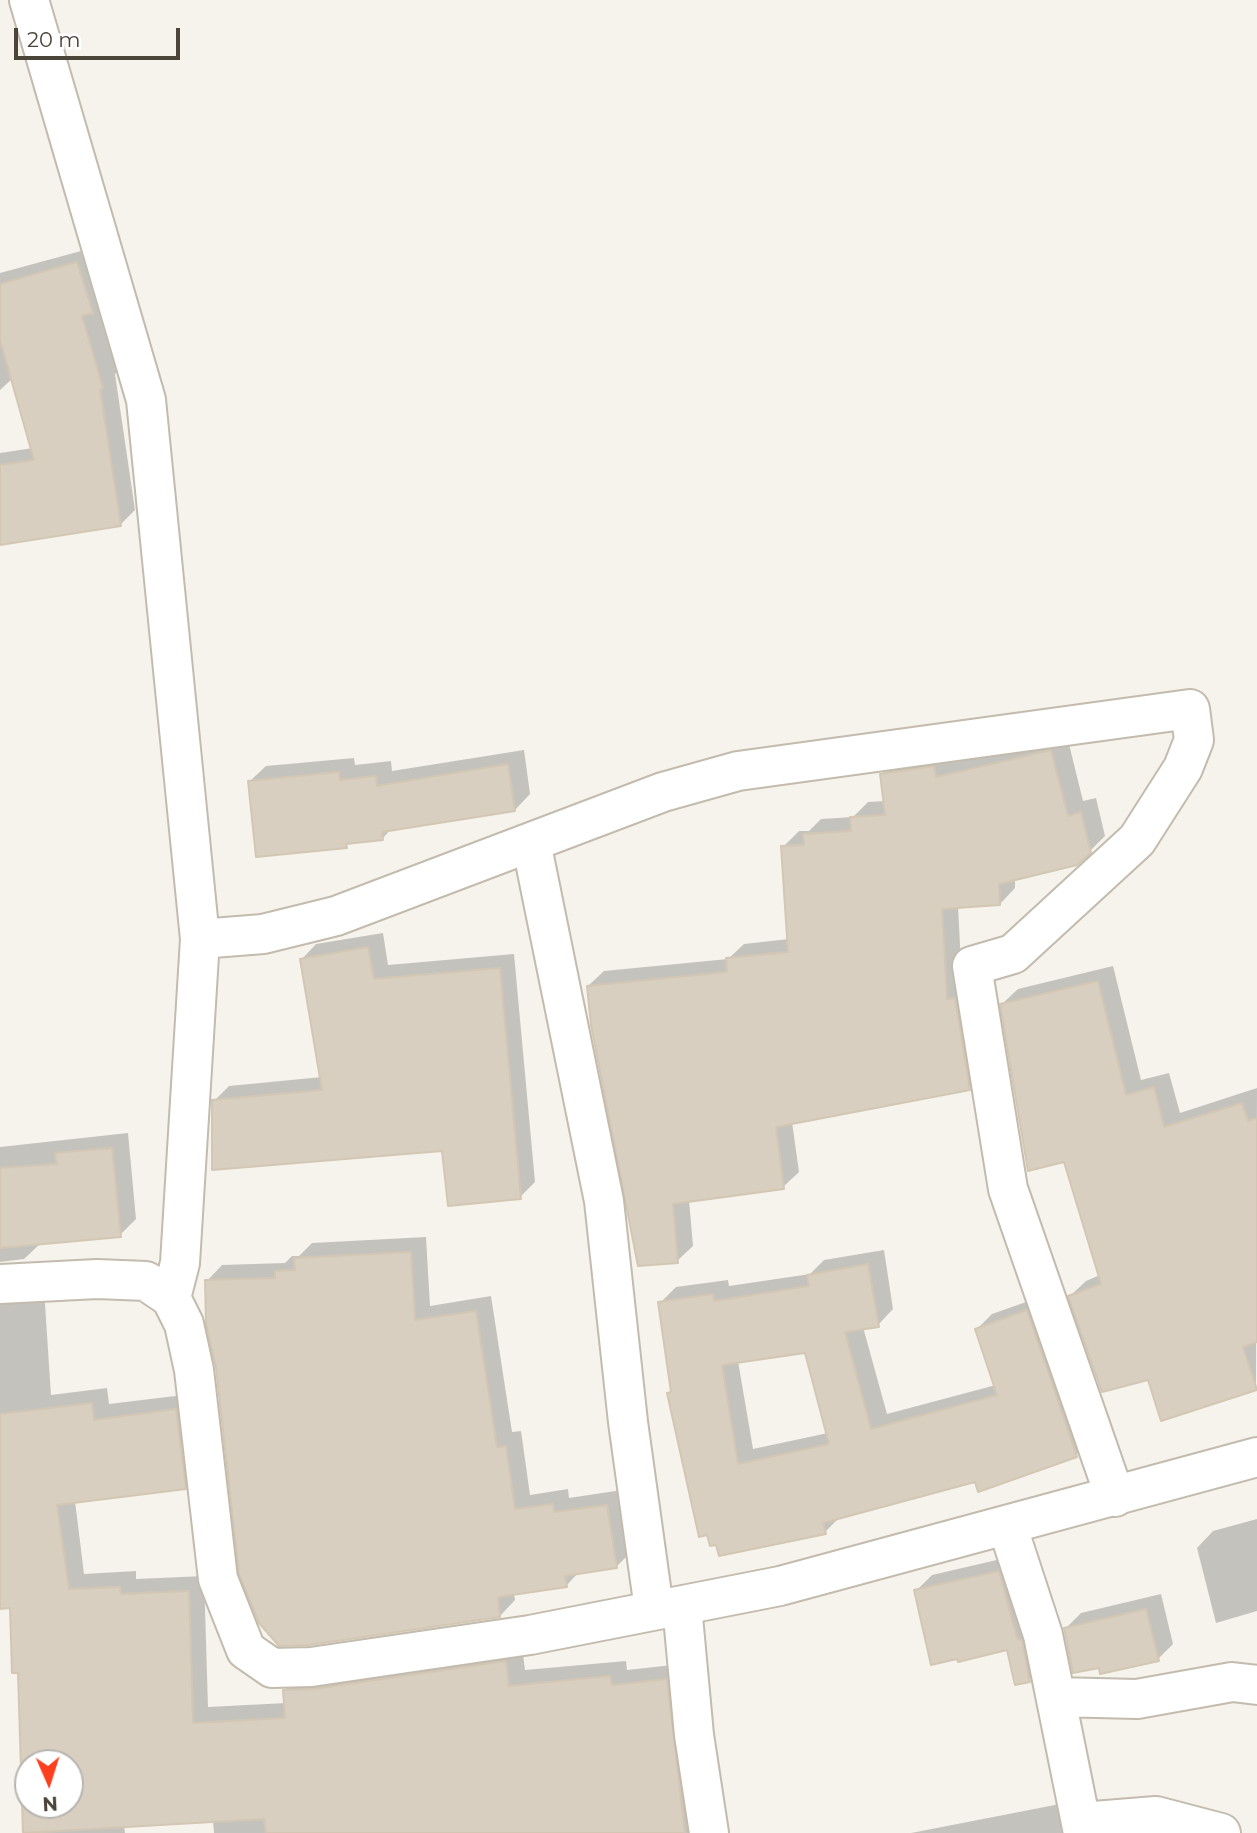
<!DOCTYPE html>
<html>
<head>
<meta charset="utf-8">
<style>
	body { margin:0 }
	#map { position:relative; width:1257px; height:1833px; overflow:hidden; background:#f6f3ec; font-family:Montserrat,sans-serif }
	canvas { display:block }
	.north { position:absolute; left:14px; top:1749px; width:70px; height:70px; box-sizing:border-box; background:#fff; border:2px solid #b7b4b0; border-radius:50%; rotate:177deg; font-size:19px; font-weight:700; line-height:28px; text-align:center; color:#4b4439 }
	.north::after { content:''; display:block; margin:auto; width:24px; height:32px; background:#fc3f1d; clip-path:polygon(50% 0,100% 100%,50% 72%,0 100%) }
	.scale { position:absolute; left:14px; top:28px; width:166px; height:32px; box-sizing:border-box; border:4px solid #4b4439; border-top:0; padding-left:9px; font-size:21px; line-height:24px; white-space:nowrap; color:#4b4439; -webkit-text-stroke:5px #fff; paint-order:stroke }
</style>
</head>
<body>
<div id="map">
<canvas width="1257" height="1833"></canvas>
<div class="north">N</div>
<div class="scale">20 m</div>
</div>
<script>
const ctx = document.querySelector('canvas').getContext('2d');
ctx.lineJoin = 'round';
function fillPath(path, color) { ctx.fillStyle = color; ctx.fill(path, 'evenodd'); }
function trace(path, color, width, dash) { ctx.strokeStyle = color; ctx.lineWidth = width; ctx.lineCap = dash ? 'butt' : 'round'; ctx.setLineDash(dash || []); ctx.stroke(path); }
const shadow = new Path2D(`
	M92,248L107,296L98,305L117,372L115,374L135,510L120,525L0,543V453L33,448L13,378L0,390V273Z
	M1067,736L1083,801L1096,798L1105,836L1089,852L1015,879V888L1000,904L958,906L962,984L985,1073L969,1088L792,1122L799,1172L783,1187L689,1200L693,1246L677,1261L588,986L604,971L728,959L744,944L789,939L783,847L799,831H809L821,819L853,817L868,802L885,801L882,774L897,759L949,752L951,762Z
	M524,750L530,794L515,810L392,828L382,839L350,842L346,846L250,781L266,766L354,758L355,765L391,761L392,771Z
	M383,933L388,965L514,954L535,1182L520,1197L444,1149L214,1101L229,1086L322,1077L302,959L316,944Z
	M1113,966L1141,1080L1169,1073L1180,1113L1257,1088L1256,1389L1150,1378L1070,1296L1086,1281L1100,1275L1066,1160L1002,1004L1018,989Z
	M128,1133L136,1219L120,1235L41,1243L24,1259L0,1262V1147Z
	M426,1237L430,1306L491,1296L512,1432L521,1431L530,1495L568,1489L569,1498L622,1490L632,1551L617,1566L579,1572L566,1586L514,1593L515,1600L500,1616L279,1644L260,1622L207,1281L222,1265L285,1263L292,1256H299L312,1243Z
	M884,1250L893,1309L878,1325L863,1327L887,1414L996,1385L977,1329L992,1314L1043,1296L1092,1440L1076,1455L841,1516L825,1532L720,1554L669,1393L673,1389L660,1303L676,1287L728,1280L729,1286L810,1274L824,1260ZM806,1351L828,1433L753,1449L738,1361Z
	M0,1282L44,1289L51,1395L107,1388L109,1404L192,1394L201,1471L185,1488L75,1501L84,1574L136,1571V1579L204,1576L208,1707L286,1703L285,1690L301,1674L522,1646L525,1670L626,1661L627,1670L682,1664L705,1833H214L213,1821L124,1826L125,1833H27L19,1671L11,1589L0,1594ZM28,1763H70V1805H28Z
	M1257,1519V1611L1216,1623L1197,1548L1213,1531Z
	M1014,1556L1045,1665L1029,1680L1008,1648L916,1591L932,1575Z
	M1161,1594L1173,1644L1158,1659L1100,1666L1066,1628L1081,1613Z
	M1060,1804L1066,1833H911Z`);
const building = new Path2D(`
	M77,262L93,313L82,316L103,388L100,389L121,526L0,545V465L34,460L0,340V284Z
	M1051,750L1068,816L1081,812L1091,853L1077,865L999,884L1000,905L942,909L947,999L955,998L970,1090L776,1127L784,1189L673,1204L678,1263L638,1266L591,1025L587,986L727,972L726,958L788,952L781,846L804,845L803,834L851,831L850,817L885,815L880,774L934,766L936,777Z
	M508,764L515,811L382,832L383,840L346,844L347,848L256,857L248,781L339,772L340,780L376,776L377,786Z
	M368,947L374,979L500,968L521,1199L448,1206L442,1151L212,1170V1100L322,1090L300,959Z
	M1098,981L1126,1095L1154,1087L1164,1127L1242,1103L1248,1121L1257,1118V1342L1243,1347L1257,1390L1161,1421L1148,1380L1102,1392L1068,1296L1101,1284L1064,1162L1028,1171L1000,1004Z
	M112,1148L121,1237L0,1248V1168L57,1164L55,1153Z
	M411,1252L415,1320L476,1311L497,1447L506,1446L515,1509L553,1504L554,1512L607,1505L617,1568L565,1576L567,1587L498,1597L500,1617L309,1645L279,1646L259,1623L239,1574L216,1368L206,1324L205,1280L275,1278V1271L295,1270L294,1258Z
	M868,1264L879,1327L845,1332L871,1429L997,1395L975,1329L1027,1310L1077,1457L978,1492L975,1482L823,1523L826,1534L719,1556L716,1545L710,1546L707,1535L699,1537L667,1393L671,1392L658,1302L713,1294L714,1301L809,1286L807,1275ZM805,1353L829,1444L738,1464L722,1365Z
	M92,1403L94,1420L176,1409L186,1489L57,1505L69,1589L120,1587L121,1594L189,1591L193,1723L285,1718L283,1690L314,1689L506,1661L509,1686L610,1676L612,1685L667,1679L685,1833H266L264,1819L23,1833L18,1673H12L10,1608L0,1609V1414ZM28,1763H70V1805H28Z
	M999,1571L1017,1638L1022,1641L1030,1682L1015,1685L1007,1650L958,1662L957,1659L931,1665L914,1590Z
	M1146,1609L1159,1661L1100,1674L1099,1668L1073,1673L1064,1628Z`);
const minor = new Path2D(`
	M29,0L146,400L200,939L180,1263L171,1298
	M531,842L604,1201L628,1422L654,1609
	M200,939L263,934L336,916L663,792L738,771L1190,709L1194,740L1183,768L1137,840L1013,954L972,966L1008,1189L1115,1497
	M0,1284L97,1279L146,1281L171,1298L184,1324L194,1370L218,1579L246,1650L272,1668L311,1667L530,1635L780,1586L1257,1457
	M1007,1525L1043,1635L1083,1833
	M682,1606L694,1735L709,1833
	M1056,1697L1137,1699L1232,1682L1257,1685
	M1081,1822L1156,1816L1221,1833`);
fillPath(shadow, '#0003');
fillPath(building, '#d8cfc1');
trace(building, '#d3c7b4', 2);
trace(minor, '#c2bbae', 42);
trace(minor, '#fff', 38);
</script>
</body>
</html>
